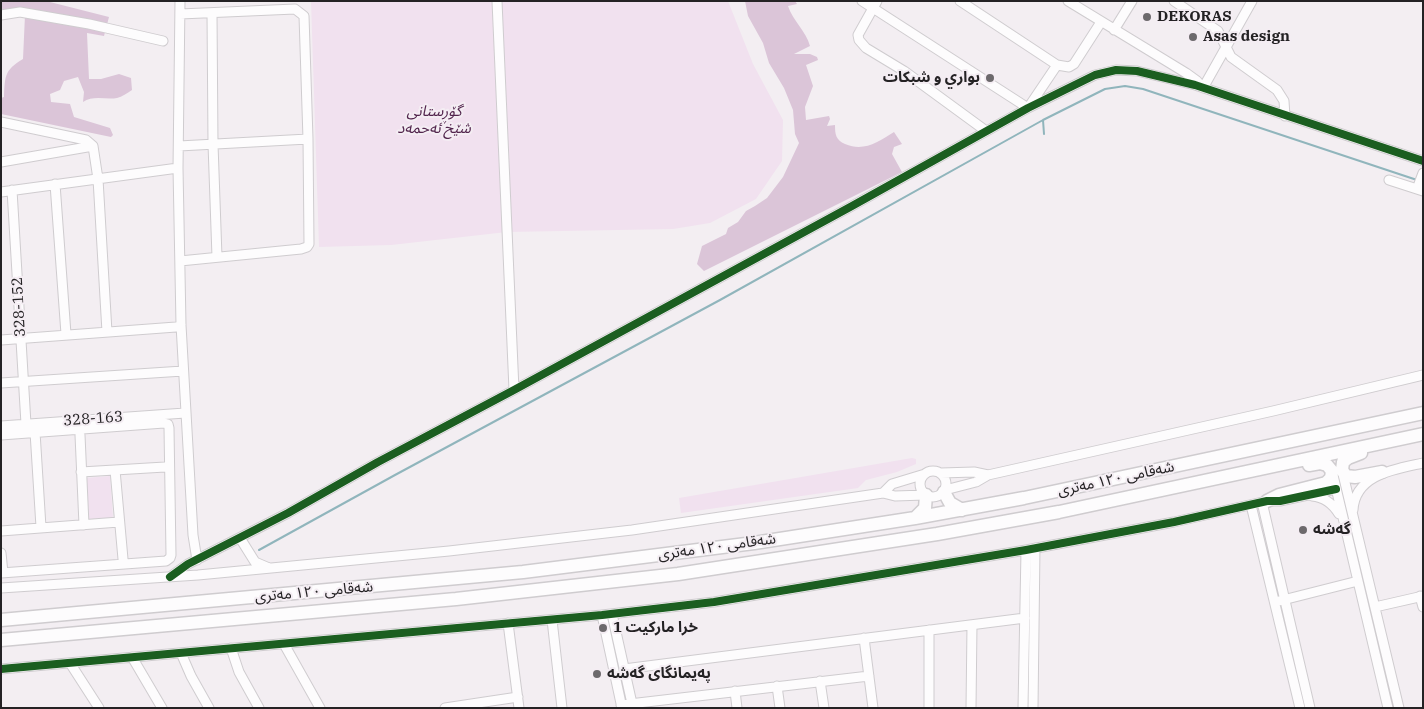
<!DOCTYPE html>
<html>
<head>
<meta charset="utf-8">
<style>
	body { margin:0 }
	#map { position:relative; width:1424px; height:709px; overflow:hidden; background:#f3eef2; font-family:"IBM Plex Serif",serif }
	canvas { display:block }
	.frame { position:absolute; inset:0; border:2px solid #242224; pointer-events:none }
</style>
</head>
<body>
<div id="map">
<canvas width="1424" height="709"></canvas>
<div class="frame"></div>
</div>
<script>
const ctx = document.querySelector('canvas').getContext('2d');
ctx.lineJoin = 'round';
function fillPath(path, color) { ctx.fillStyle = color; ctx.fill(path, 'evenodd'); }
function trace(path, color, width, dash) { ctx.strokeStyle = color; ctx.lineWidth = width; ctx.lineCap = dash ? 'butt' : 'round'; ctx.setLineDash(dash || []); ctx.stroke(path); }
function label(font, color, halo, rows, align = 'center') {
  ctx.font = font + ' "IBM Plex Serif","Noto Sans Arabic",serif'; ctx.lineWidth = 4; ctx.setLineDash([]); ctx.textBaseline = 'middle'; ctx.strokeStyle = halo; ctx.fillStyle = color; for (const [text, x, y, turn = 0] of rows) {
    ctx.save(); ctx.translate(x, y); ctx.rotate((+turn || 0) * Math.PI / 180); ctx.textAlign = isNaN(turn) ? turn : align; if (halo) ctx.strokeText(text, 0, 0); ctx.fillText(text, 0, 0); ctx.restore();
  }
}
const green = new Path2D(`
	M311,1H728L753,64L783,120L782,161L756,199L710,223L673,229L507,232L391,245L319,247Z
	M912,458L916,459V464L897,472L866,480L858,488L681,513L679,498Z
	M110,476L113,518L89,519L86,478Z`);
const forest = new Path2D(`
	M1,1H46L109,17L104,36L87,33L89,79H101L119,74L131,78L132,90C127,93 122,97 117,98C106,100 93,95 83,102L84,92L78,77L64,81L60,90L50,94L51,102L70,104L74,117L110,128L113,135L111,137L1,114V98L4,97C5,77 4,70 23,59L25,15L1,9Z
	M745,1H795L797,4L788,6C793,21 806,31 810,46L794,54H810L817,57L818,60L806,65L813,86L805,107L806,120L829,116L830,119L827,126L835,125C835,135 836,140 845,144C864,152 878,142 894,132L902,144L894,147L892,154L902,172L704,271L697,264L702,246L726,234L728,228L738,222L746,211L755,206L767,198L783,177L799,143L795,134L793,110L784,88L769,63L763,43L748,16Z`);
const stream = new Path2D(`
	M1043,120L1044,134
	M259,550L395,475L720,300L1043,120L1105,89L1125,86L1143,89L1417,180`);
const minor = new Path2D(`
	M180,1L178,168L181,325L193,535L197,560
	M497,1L514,390
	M862,1L1028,108L1057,65L960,1
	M877,1L858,35L859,40L866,48L904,71L986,131
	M1068,1L1186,73L1197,81L1203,88L1252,1
	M1174,1L1218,31L1231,57L1277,90L1284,101L1285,116
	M212,13L213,144L217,257
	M1,15L20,12L89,24L163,41
	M1114,30L1132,1
	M1057,65L1069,67L1074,64L1101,22
	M1,122L86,140L93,146L98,179L107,332
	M179,146L308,139
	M1,162L93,146
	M1389,180L1423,191
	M55,184L66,334
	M1417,189L1423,173
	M12,190L26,424
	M1,192L178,168
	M180,261L301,249L307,247L309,244L308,139L304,16L295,9L180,14
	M1,340L176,327
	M1,383L183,371
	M1,426L185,413
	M35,432L41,527
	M1,435L164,423L168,424L169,428L171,555L170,558L166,561L1,573
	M80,435L84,525
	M115,470L123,559
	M1342,470L1399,708
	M920 484a13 13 0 1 1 26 0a13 13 0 1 1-26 0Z
	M1332,471L1388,708
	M81,472L165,467
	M941,473L974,472L988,475
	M945,490L976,482L988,475L1273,411L1423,375
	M883,493L892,484L925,474
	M1312,496C1324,497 1333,504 1339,514
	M1262,502L1310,708
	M1251,505L1300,708
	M1353,510C1355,474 1396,469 1423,463
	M1,531L119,522
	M240,538L255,562L269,568
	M1,553L3,573
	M170,577L188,564L288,513L378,462L514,390L852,206L1028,108L1095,75L1116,70L1137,71L1195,85L1423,161
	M1,588L198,575L449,551L632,530L883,493L895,496L925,495
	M1420,596L1423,607
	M1279,601L1358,581
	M1375,607L1423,596
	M612,614L633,708
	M602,615L622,708
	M552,620L562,708
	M508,623L519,708
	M864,638L873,708
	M284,644L320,708
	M231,648L239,672L259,708
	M181,653L191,676L209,708
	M132,657L162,708
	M70,663L99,708
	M1,669L602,615L714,602L1026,550L1174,522L1267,501H1280L1336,489
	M624,669L1025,618
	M820,681L824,708
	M777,686L780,708
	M735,691L737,708
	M621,705L869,676
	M445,708L518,697
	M929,708V630
	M971,708L972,625
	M1023,708L1026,550
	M1033,708L1035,548`);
const highway = new Path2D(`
	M1361,453L1348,458L1343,462L1342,470L1346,476L1355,477L1382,472
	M944,492L950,503L962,510
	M1267,501L1279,495L1326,483L1331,478L1332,471L1327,465L1320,463L1309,465
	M915,518L925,508L926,495
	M1,620L523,572L754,543L915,518L1024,498L1423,413
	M1,640L456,599L678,574L937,534L1059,512L1423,434`);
const cycleway = new Path2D(`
	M170,577L188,564L288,513L378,462L514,390L852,206L1028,108L1095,75L1116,70L1137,71L1195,85L1423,161
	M1,669L602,615L714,602L1026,550L1174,522L1267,501H1280L1336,489`);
const markers = [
	[1147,17,5,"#6c696c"],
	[1193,37,5,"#6c696c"],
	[990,78,5,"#6c696c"],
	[1303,530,5,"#6c696c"],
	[603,628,5,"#6c696c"],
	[597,674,5,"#6c696c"]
];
const poiNames = [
	["DEKORAS",1157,17],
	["Asas design",1203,37],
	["بواري و شبكات",980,78,"right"],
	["گەشە",1313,530],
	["خرا ماركيت 1",613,628],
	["پەیمانگای گەشە",607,674]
];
const parkNames = [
	["گۆڕستانی",434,112],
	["شێخ ئەحمەد",434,129]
];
const streetNames = [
	["328-152",19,307,-93],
	["328-163",93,419,-4],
	["شەقامی ١٢٠ مەتری",1116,479,-12],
	["شەقامی ١٢٠ مەتری",717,547,-8],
	["شەقامی ١٢٠ مەتری",314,592,-5]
];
fillPath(green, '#f1e1ef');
fillPath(forest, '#dbc5d8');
trace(stream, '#90b5bc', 2);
trace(minor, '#cfcccf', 11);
trace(highway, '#cfcccf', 15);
trace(minor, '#fdfcfd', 9);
trace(highway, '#fdfcfd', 12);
trace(cycleway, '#1b5e20', 8);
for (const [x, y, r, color] of markers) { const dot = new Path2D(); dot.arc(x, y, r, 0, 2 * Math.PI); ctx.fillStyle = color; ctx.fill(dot); trace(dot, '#f4edf3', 2); }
label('bold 15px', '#242224', '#f4edf3', poiNames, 'left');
label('italic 15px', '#52254d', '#f4edf3', parkNames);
label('15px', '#242224', '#f4edf3', streetNames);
</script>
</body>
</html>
